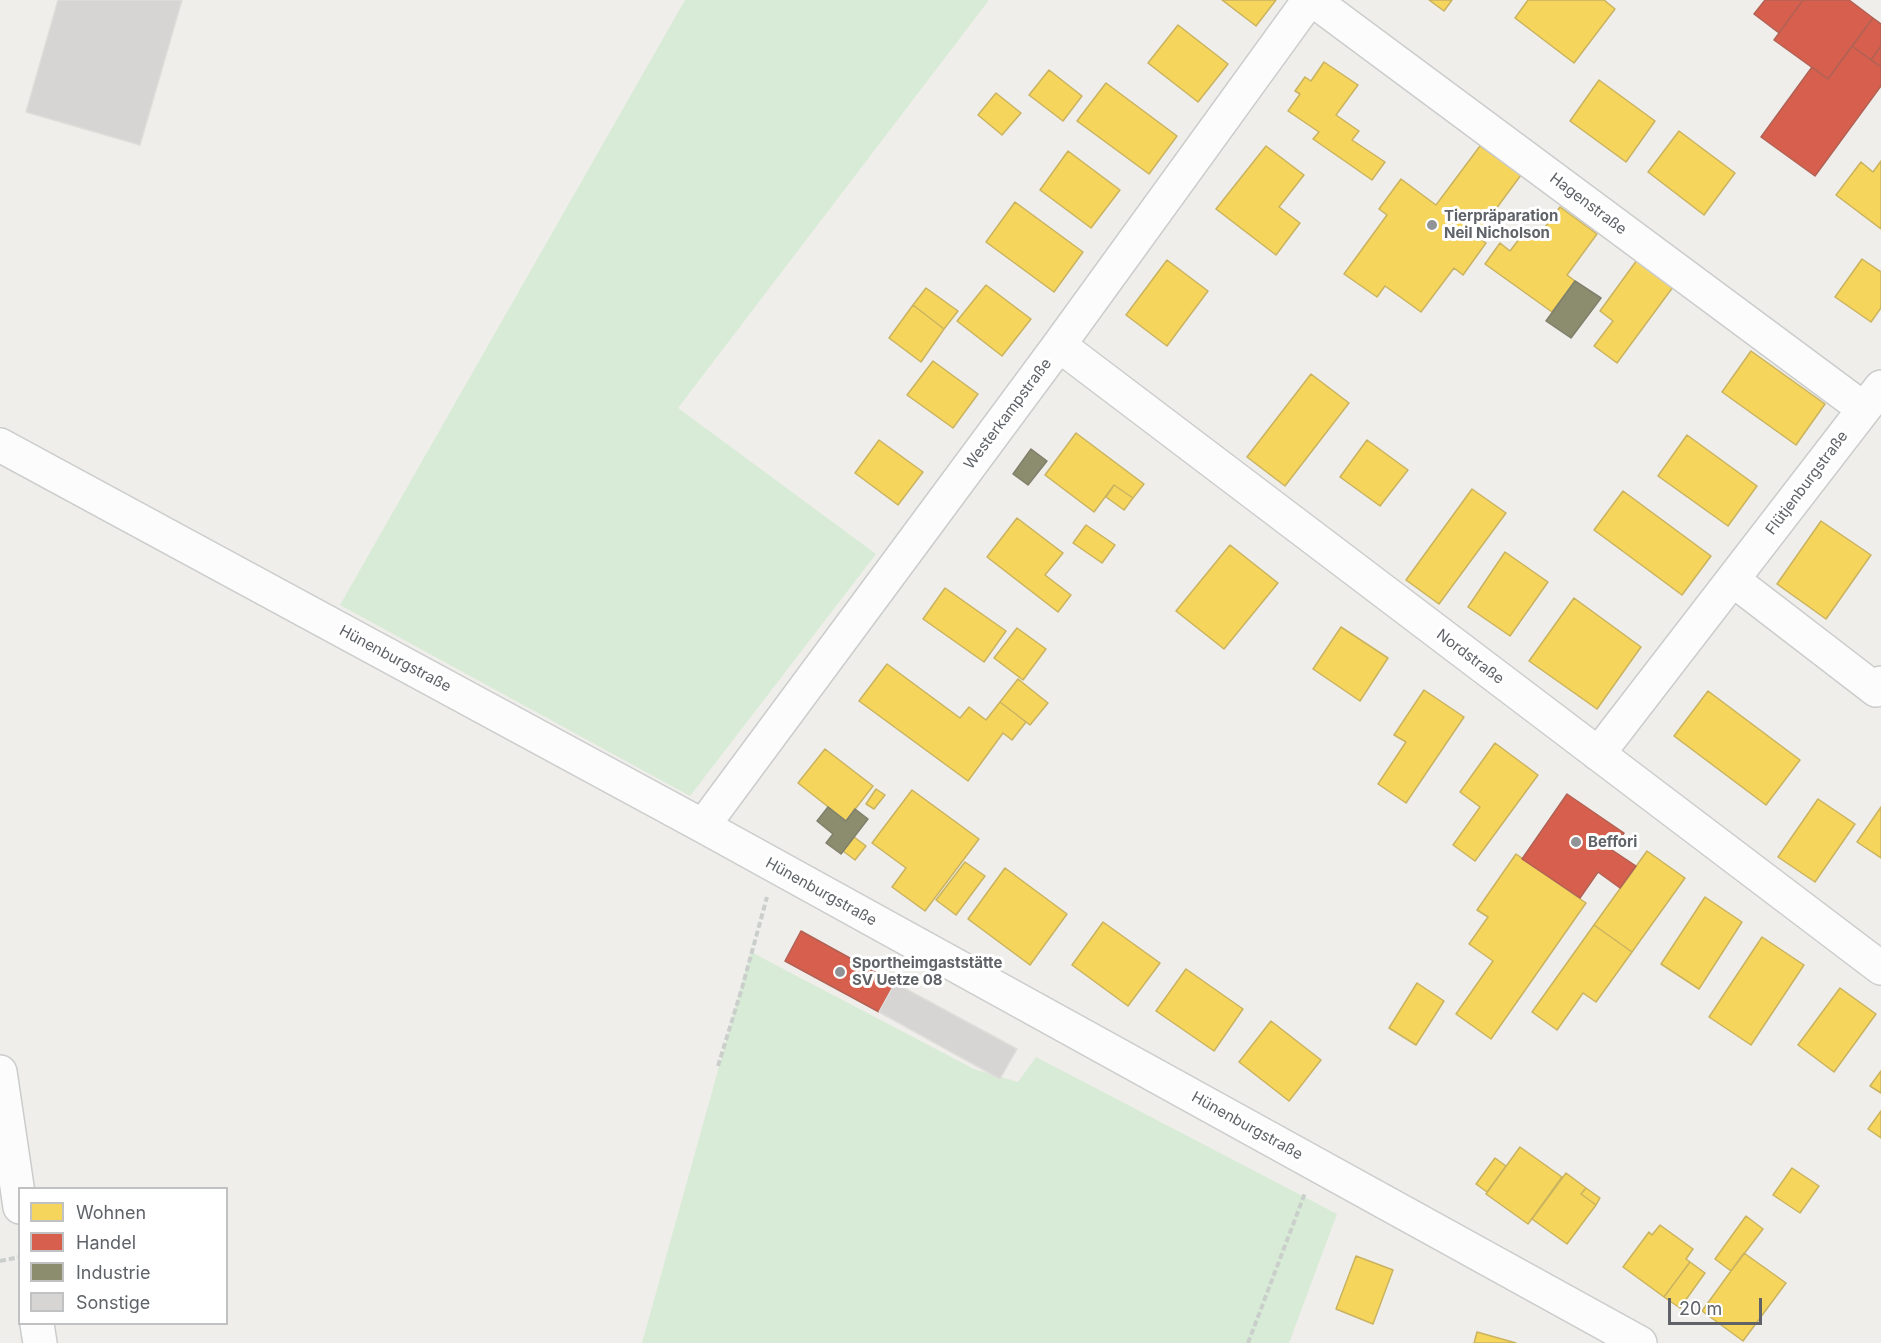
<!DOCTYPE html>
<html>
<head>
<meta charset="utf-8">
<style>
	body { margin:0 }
	#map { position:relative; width:1881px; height:1343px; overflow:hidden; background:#efeeea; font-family:Inter,sans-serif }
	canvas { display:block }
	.legend { position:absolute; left:18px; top:1187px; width:210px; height:138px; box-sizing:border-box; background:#fff; border:2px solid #bfc1c3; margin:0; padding:8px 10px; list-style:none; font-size:18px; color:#5f6368 }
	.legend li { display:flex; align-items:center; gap:12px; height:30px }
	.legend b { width:30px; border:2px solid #bfc1c3 }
	.scale { position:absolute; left:1668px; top:1298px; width:94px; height:27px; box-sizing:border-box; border:3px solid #5f6368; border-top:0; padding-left:8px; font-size:18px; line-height:21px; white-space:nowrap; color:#5f6368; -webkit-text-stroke:4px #fff; paint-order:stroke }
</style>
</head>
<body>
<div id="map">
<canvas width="1881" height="1343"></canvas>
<ul class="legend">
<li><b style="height:16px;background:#f6d55c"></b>Wohnen</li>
<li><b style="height:16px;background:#d6604d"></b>Handel</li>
<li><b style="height:16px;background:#8c8c6e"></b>Industrie</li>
<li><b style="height:16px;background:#d6d5d3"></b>Sonstige</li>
</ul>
<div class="scale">20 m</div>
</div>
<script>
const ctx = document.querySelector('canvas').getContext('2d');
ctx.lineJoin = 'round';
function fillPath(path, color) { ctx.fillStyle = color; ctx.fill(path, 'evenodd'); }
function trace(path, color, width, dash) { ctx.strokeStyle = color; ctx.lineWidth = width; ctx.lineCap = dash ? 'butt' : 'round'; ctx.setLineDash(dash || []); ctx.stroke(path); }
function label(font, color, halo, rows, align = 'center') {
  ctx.font = font + ' Inter,sans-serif'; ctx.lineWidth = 6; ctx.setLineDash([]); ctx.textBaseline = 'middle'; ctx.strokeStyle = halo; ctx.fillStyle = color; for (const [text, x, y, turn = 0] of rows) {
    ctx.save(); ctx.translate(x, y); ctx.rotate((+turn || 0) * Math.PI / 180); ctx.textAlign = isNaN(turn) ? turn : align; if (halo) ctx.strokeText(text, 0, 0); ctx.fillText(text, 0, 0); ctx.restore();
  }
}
const green = new Path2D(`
	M685,0H989L678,408L876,554L690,796L340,605Z
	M751,952L974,1069L1018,1082L1036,1057L1337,1214L1289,1343H642Z`);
const homes = new Path2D(`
	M1222,0H1276L1256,26Z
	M1429,0H1452L1444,11Z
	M1528,0H1604L1615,9L1574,63L1515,18Z
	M1178,25L1228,64L1198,102L1148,63Z
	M1324,62L1358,85L1336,115L1359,131L1352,140L1385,162L1372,180L1313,139L1319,132L1288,111L1300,94L1295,91L1305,77L1311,81Z
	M1049,70L1082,96L1063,121L1029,95Z
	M1599,80L1655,121L1626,162L1570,121Z
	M1106,83L1177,136L1149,174L1077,121Z
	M996,93L1021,113L1002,135L978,115Z
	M1679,131L1735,173L1704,215L1648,172Z
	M1266,146L1304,175L1279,207L1300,223L1276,255L1216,209Z
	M1480,146L1521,175L1476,236L1486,243L1463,275L1454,268L1421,312L1385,286L1377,297L1344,274L1387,215L1379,209L1401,179L1436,205Z
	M1068,151L1120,190L1091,228L1040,190Z
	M1881,161V229L1836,195L1861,162L1873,172Z
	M1015,202L1083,252L1054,292L986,242Z
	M1560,207L1597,234L1567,275L1575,281L1552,312L1485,264L1500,243L1510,251L1526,230L1537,238Z
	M1862,259L1881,272V308L1871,322L1835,297Z
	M1167,260L1208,291L1167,346L1126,315Z
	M1637,260L1673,287L1617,363L1594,346L1613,321L1600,311Z
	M986,285L1031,319L1002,356L957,321Z
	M926,288L958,311L944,329L913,305Z
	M913,305L944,329L921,362L889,338Z
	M1751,351L1825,404L1796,445L1722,392Z
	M933,361L978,394L953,428L907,395Z
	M1311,374L1349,403L1285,486L1247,457Z
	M1076,433L1144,484L1133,498L1114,485L1094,512L1045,475Z
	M1687,435L1757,486L1728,526L1658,476Z
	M879,440L923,472L898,505L855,473Z
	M1367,440L1408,470L1380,506L1340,477Z
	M1114,485L1133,498L1124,510L1106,497Z
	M1472,489L1506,513L1439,604L1406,580Z
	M1623,491L1711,556L1682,595L1594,530Z
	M1017,518L1063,553L1045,575L1071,595L1058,612L987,557Z
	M1821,521L1871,555L1826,619L1777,584Z
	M1086,525L1115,545L1102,563L1073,543Z
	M1230,545L1278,583L1224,649L1176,611Z
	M1505,552L1548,582L1510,636L1468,607Z
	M945,588L1006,631L984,662L923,619Z
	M1574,598L1641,647L1597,709L1529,661Z
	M1341,627L1388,658L1360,701L1313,669Z
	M1017,628L1046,649L1023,680L994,658Z
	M887,664L960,718L969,707L986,720L1000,702L1026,722L1012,740L1003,733L968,781L859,701Z
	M1018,679L1048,703L1030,725L1000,702Z
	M1424,690L1464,717L1406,803L1378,784L1406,742L1394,735Z
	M1708,691L1800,760L1766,805L1674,736Z
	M1495,743L1538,775L1475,861L1453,845L1480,807L1460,792Z
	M825,749L873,786L846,821L798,783Z
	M876,789L885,795L874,809L866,804Z
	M912,790L979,839L925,911L892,887L906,868L872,843Z
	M1818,799L1855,824L1815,882L1778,857Z
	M1881,807V858L1857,842Z
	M854,837L866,846L855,860L843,851Z
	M1647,851L1685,878L1632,952L1594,925Z
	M1516,854L1586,903L1491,1039L1456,1014L1493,961L1469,944L1488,917L1477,910Z
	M965,862L985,876L956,915L936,900Z
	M1005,868L1067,914L1030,965L968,919Z
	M1705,897L1742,922L1699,989L1661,964Z
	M1103,922L1160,963L1128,1006L1072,965Z
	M1594,925L1632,952L1596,1002L1583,993L1557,1030L1532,1012Z
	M1762,937L1804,965L1751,1045L1709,1017Z
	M1186,969L1243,1009L1214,1051L1156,1011Z
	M1417,983L1444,1001L1416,1045L1389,1028Z
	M1840,988L1876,1014L1834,1072L1798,1045Z
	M1271,1021L1321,1060L1289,1101L1239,1062Z
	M1881,1071V1093L1870,1086Z
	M1881,1111V1138L1868,1129Z
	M1520,1147L1562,1177L1528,1224L1486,1194Z
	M1495,1158L1506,1166L1487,1192L1476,1184Z
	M1792,1168L1819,1186L1800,1213L1773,1195Z
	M1566,1173L1586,1188L1581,1194L1596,1205L1567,1244L1532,1219Z
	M1586,1188L1600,1198L1596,1205L1581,1194Z
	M1746,1216L1763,1229L1731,1271L1715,1259Z
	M1660,1225L1693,1249L1686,1259L1690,1262L1664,1297L1623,1267L1649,1232L1652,1235Z
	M1744,1253L1786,1283L1743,1341L1702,1311Z
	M1356,1256L1393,1270L1373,1324L1336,1309Z
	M1690,1262L1705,1273L1680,1308L1664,1297Z
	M1477,1332L1516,1343H1474Z`);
const shops = new Path2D(`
	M1765,0H1803L1779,33L1754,14Z
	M1803,0H1849L1873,18L1828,79L1774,40Z
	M1873,18L1881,24V46L1871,60L1852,46Z
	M1852,46L1881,67V86L1815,176L1761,137L1812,67L1828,79Z
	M1881,46V67L1871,60Z
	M1567,794L1624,833L1612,850L1636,866L1620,888L1598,872L1580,898L1522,859Z
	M801,931L895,983L879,1012L785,961Z`);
const industry = new Path2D(`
	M1575,281L1601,298L1571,338L1546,321Z
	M1031,449L1047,461L1028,485L1013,474Z
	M828,807L846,821L855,809L868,819L841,854L826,843L833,834L817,821Z`);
const building = new Path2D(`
	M58,0H182L140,145L26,112Z
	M895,983L1017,1049L1000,1079L879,1012Z`);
const path = new Path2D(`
	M718,1066L742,988L767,897
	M0,1261L20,1257
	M1248,1343L1305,1193`);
const minor = new Path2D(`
	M1313,0L1864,409
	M1059,345L1881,968
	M0,445L703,826L1640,1343
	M1733,580L1876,690L1881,683
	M1598,754L1881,387
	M703,826L1059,345L1309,0
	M0,1072L20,1207
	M37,1324L40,1343`);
const markers = [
	[1432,225,6,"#919496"],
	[1576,842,6,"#919496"],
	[840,972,6,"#919496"]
];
const streetNames = [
	["Hagenstraße",1588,204,37],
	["Westerkampstraße",1008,414,-53],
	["Flütjenburgstraße",1807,483,-53],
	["Nordstraße",1470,657,37],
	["Hünenburgstraße",395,659,28],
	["Hünenburgstraße",821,892,29],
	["Hünenburgstraße",1247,1126,29]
];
const poiNames = [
	["Tierpräparation",1444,216],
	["Neil Nicholson",1444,233],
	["Beffori",1588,842],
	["Sportheimgaststätte",852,963],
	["SV Uetze 08",852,980]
];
fillPath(green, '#d8ebd6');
fillPath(homes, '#f6d55c');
trace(homes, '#c9b360', 1.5);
fillPath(shops, '#d6604d');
trace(shops, '#b26155', 1.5);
fillPath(industry, '#8c8c6e');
trace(industry, '#7e806c', 1.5);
fillPath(building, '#d6d5d3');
trace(building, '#deddd9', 1.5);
trace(minor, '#cbcccc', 36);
trace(path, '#cacfcc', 4, [6, 3]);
trace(minor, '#fdfcfc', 33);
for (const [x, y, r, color] of markers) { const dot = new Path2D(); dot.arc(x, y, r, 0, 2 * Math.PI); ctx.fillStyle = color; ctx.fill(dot); trace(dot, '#fff', 2); }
label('15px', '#5f6368', '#fff', streetNames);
label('bold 15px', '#5f6368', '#fff', poiNames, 'left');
</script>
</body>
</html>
